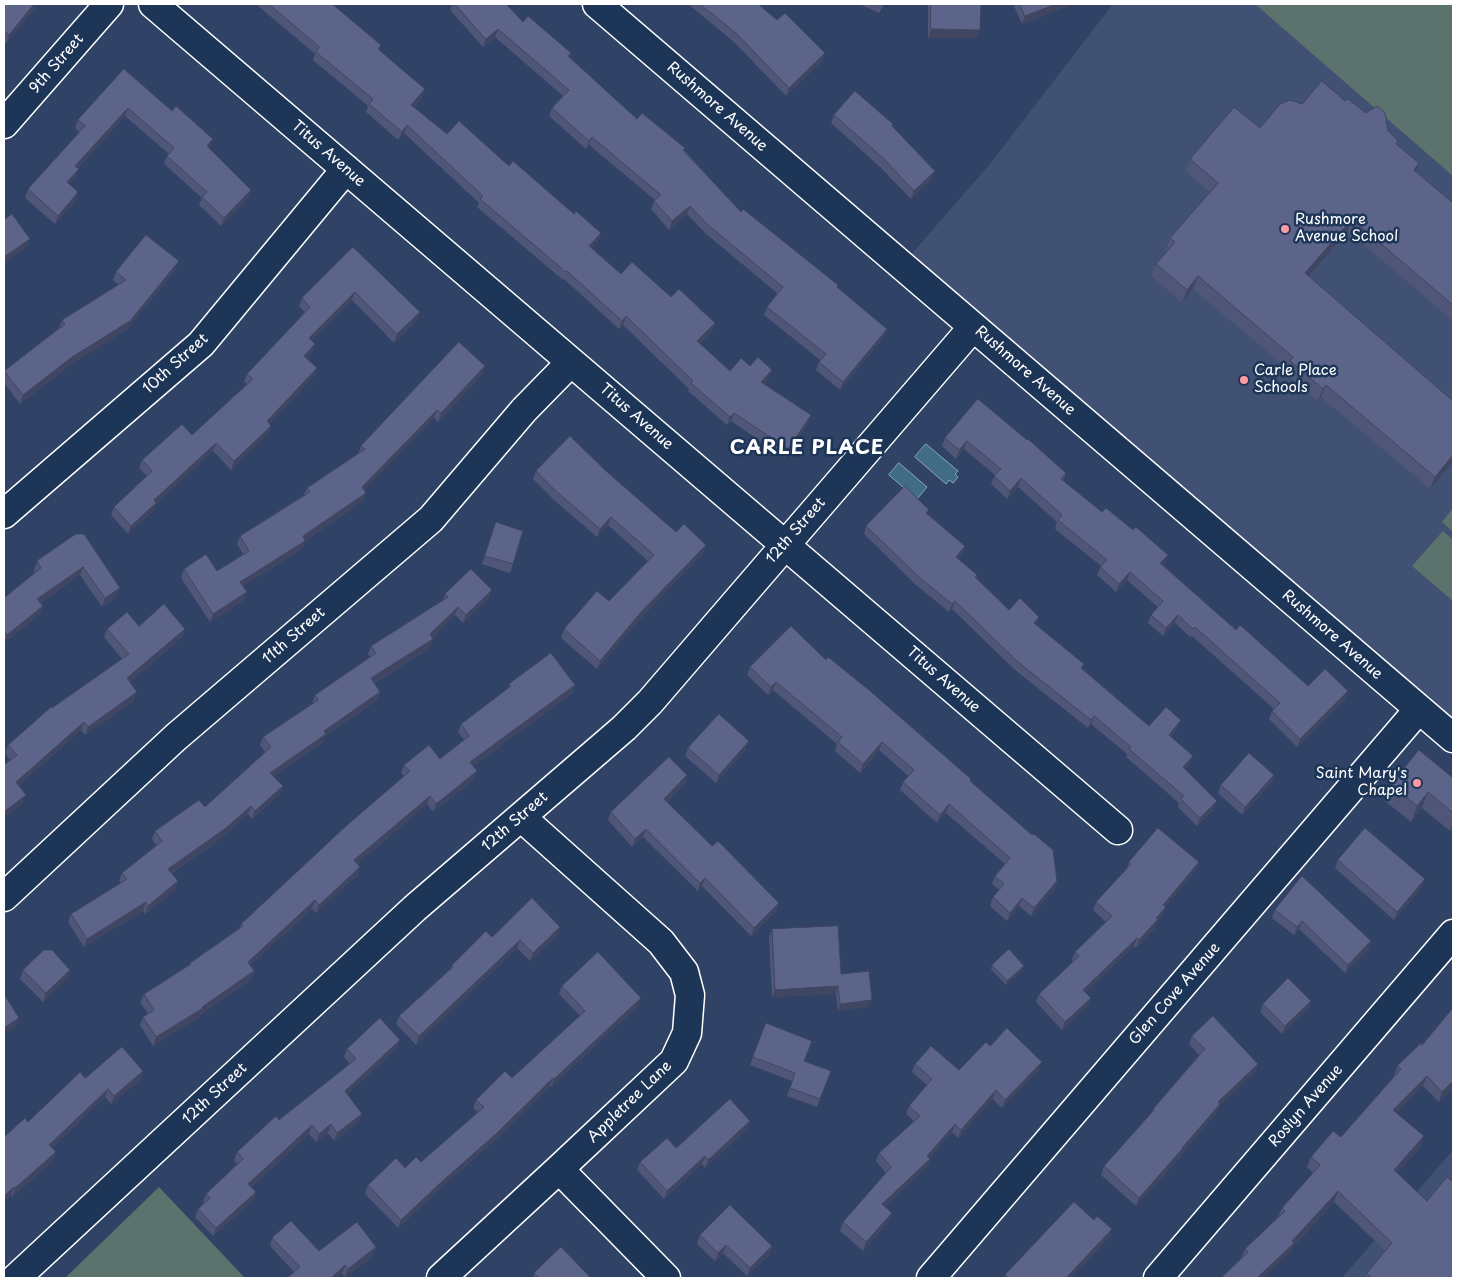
<!DOCTYPE html>
<html>
<head>
<meta charset="utf-8">
<style>
	body { margin:0 }
	#map { position:relative; width:1457px; height:1282px; overflow:hidden; background:#304366; font-family:"Playpen Sans",sans-serif }
	canvas { display:block }
	.frame { position:absolute; inset:0; border:5px solid #fff; pointer-events:none }
</style>
</head>
<body>
<div id="map">
<canvas width="1457" height="1282"></canvas>
<div class="frame"></div>
</div>
<script>
const ctx = document.querySelector('canvas').getContext('2d');
ctx.lineJoin = 'round';
function fillPath(path, color) { ctx.fillStyle = color; ctx.fill(path, 'evenodd'); }
function trace(path, color, width, dash) { ctx.strokeStyle = color; ctx.lineWidth = width; ctx.lineCap = dash ? 'butt' : 'round'; ctx.setLineDash(dash || []); ctx.stroke(path); }
function label(font, color, halo, rows, align = 'center') {
  ctx.font = font + ' "Playpen Sans",sans-serif'; ctx.lineWidth = 5; ctx.setLineDash([]); ctx.textBaseline = 'middle'; ctx.strokeStyle = halo; ctx.fillStyle = color; for (const [text, x, y, turn = 0] of rows) {
    ctx.save(); ctx.translate(x, y); ctx.rotate((+turn || 0) * Math.PI / 180); ctx.textAlign = isNaN(turn) ? turn : align; if (halo) ctx.strokeText(text, 0, 0); ctx.fillText(text, 0, 0); ctx.restore();
  }
}
const built = new Path2D(`
	M1113,4H1453V738L902,265L990,164Z
	M1453,1150V1278H1342Z`);
const green = new Path2D(`
	M1255,4H1453V176Z
	M1453,508V532L1442,522Z
	M1443,531L1453,540V601L1412,566Z
	M159,1187L245,1278H65Z`);
const water = new Path2D(`
	M926,444L958,471L955,474L958,477L953,483L949,480L946,484L915,457Z
	M899,463L927,487L917,499L889,475Z`);
const minor = new Path2D(`
	M153,4L1118,830
	M597,4L1453,738
	M4,124L109,4
	M4,514L201,344L346,169
	M4,897L176,737L431,519L524,410L571,362
	M559,1169L666,1278
	M16,1278L415,908L624,728L650,702L973,327
	M441,1278L559,1169L674,1061L687,1033L690,995L684,972L661,942L521,817
	M931,1278L1419,709
	M1158,1278L1453,934`);
const wall = new Path2D(`
	M4,4H38L6,43L4,41Z
	M256,4H332L381,45L379,50L425,89L422,97L414,107L447,134L509,166L574,214L601,233L598,241L591,248L621,274L671,297L715,323L712,331L700,344L730,371L750,366L769,378L764,384L811,415L808,423L785,458L731,421L727,425L688,391L689,389L623,325L619,329L564,279L563,280L477,207L479,203L404,133L398,140L366,112L368,106L313,60L315,54Z
	M452,4H506L523,22L571,53L569,57L637,119L684,150L741,212L837,287L884,337L840,390L816,370L819,362L820,360L764,315L767,307L777,293L705,233L687,214L669,230L651,209L655,200L589,145L586,149L549,116L552,108L563,96L495,37L483,47L450,10Z
	M688,4H758L777,20L825,53L822,61L786,96L734,42Z
	M859,4H884L879,13Z
	M928,4H981L980,30L977,38H928Z
	M1013,4H1072L1071,5L1022,24Z
	M124,69L210,148L209,149L251,190L248,198L221,226L199,205L202,198L164,164L167,156L169,154L125,116L78,168L76,177L69,184L78,192L75,201L55,224L25,198L28,189L79,132L75,128L78,120Z
	M1345,101L1388,131L1416,171L1453,203V321L1348,231L1308,276L1453,401V462L1430,489L1321,397L1318,401L1285,373L1287,368L1193,289L1182,302L1151,276L1156,264L1167,251L1166,250L1170,238L1210,192L1185,171L1190,159L1260,128L1302,104Z
	M834,115L893,124L892,126L932,179L911,199L881,168L831,123Z
	M353,247L417,320L394,343L352,300L312,340L315,344L312,352L306,359L317,368L314,376L269,424L268,434L231,470L213,451L156,504L153,511L128,534L111,515L114,507L147,476L139,468L142,460L192,435L247,384L244,382L247,374L305,312L299,306L302,298Z
	M176,269L127,329L69,366L20,404L4,383V371L59,328L62,320L119,285L113,280L116,272Z
	M482,375L438,422L434,418L364,490L363,501L305,541L302,549L243,586L244,600L210,622L181,578L184,569L217,571L243,554L237,544L240,536L304,495L307,488L358,454L361,446Z
	M978,399L1066,473L1063,481L1165,563L1163,565L1236,630L1308,686L1345,700L1297,747L1269,719L1272,711L1274,709L1192,636L1190,637L1175,623L1163,636L1148,623L1151,615L1158,607L1127,580L1116,592L1097,575L1101,566L1055,529L1057,522L1018,487L1007,499L991,484L995,475L964,449L956,459L942,446L945,438Z
	M536,471H606L676,532L706,545L703,553L639,620L597,669L561,638L564,629L609,601L648,561L608,525L597,537L555,501L533,479Z
	M928,514L965,546L962,554L958,559L977,575L976,578L1009,610L1036,625L1082,669L1149,726L1178,728L1171,737L1190,764L1185,769L1214,809L1197,826L1178,807L1179,803L1126,757L1127,754L1091,724L1088,728L1015,670L952,609L949,612L916,585L864,534L866,526Z
	M496,522L513,564L510,573L482,564Z
	M76,534L117,596L102,607L80,575L40,603V614L4,643V598L35,572L34,570L37,561Z
	M445,594L489,598L463,623L455,615L432,638L430,648L374,683L380,692L377,700L325,736L323,742L274,776L283,786L280,794L252,819L248,814L223,837L172,873L178,881L175,890L145,914L143,911L84,947L68,922L71,914L121,883L119,881L122,873L157,846L152,839L155,831L205,807L265,752L260,745L263,737L312,704L315,695L370,657L368,654L371,646L443,601Z
	M139,626L185,629L182,637L130,682L134,701L85,735L81,730L19,785L23,803L10,760L5,753L8,745L52,708L122,659L104,637L107,629Z
	M826,660L971,779V781L1057,881L1054,890L1031,916L1019,906L1007,921L990,906L993,897L999,890L992,884L995,876L1005,864L946,813L937,823L900,790L903,782L908,776L879,750L860,773L835,751L837,744L773,690L768,695L747,675L750,667Z
	M509,684L575,685L572,693L473,766L474,779L433,812L427,804L357,864L360,867L357,875L316,913L312,909L250,965L254,971L251,980L200,1015V1016L153,1046L140,1025L143,1017L148,1014L140,1002L144,994L189,965L190,963L238,930L241,924L404,776L401,773L404,765L440,759L464,740L458,732L461,724L508,689Z
	M688,748L746,749L716,783L685,756Z
	M687,775L685,783L667,802L712,846L779,903L776,911L751,936L702,886L698,891L643,837L632,847L608,820L611,812Z
	M1274,775L1271,783L1242,815L1218,793L1221,785Z
	M1453,778V827L1450,831L1422,808L1411,822L1385,801L1391,785Z
	M1338,860L1422,887L1394,920L1335,868Z
	M1129,862L1196,870L1165,907L1163,915L1157,922L1155,928L1136,948L1134,946L1086,992L1088,1006L1062,1030L1036,1002L1039,994L1073,962L1072,960L1075,952L1106,922L1093,910L1096,902L1127,868Z
	M1275,910L1368,950L1345,973L1299,929L1294,935L1272,918Z
	M560,927L557,935L530,961L517,948L416,1045L396,1024L399,1016L450,969L452,965L492,937Z
	M772,929L841,974L869,1007L838,1011L836,994L772,997L769,937Z
	M992,965L1023,970L1006,985L991,969Z
	M23,970H70L68,978L43,1002L20,979Z
	M562,986L638,1006L551,1087L550,1086L495,1140L434,1194L398,1228L365,1194L368,1185L405,1168L421,1162L478,1112L473,1108L476,1100L512,1078L580,1016L559,994Z
	M1311,1001L1308,1009L1282,1034L1260,1012L1263,1004Z
	M1453,1008V1088L1439,1102L1423,1086L1396,1113L1424,1136L1420,1147L1397,1173L1453,1278H1365L1367,1273L1386,1251L1334,1202L1292,1248L1290,1253L1241,1259L1245,1249L1278,1217L1282,1208L1313,1173L1307,1167L1311,1157L1341,1137L1394,1076L1397,1066L1422,1045Z
	M766,1023L804,1061L831,1071L817,1107L787,1096L792,1081L750,1065Z
	M1192,1036L1258,1064L1255,1072L1219,1106L1217,1112L1181,1154L1180,1157L1136,1206L1101,1175L1104,1166L1151,1114L1153,1109L1199,1055L1189,1044Z
	M990,1046L1039,1070L1002,1108L993,1099L958,1138L952,1132L929,1158L930,1159L927,1167L885,1206L889,1221L863,1251L840,1231L843,1222L886,1173L876,1161L879,1153L914,1121L906,1114L909,1106L927,1085L912,1072L915,1064L959,1070Z
	M397,1048L347,1094L359,1122L334,1141L328,1133L316,1142L309,1134L251,1187L256,1192L253,1201L213,1236L195,1217L198,1209L204,1204L203,1202L206,1194L237,1164L234,1161L237,1152L350,1064L344,1057L347,1049Z
	M85,1078L140,1080L111,1104L105,1097L52,1148L53,1161L12,1197L11,1195L4,1202V1137L28,1122Z
	M747,1129L705,1168L702,1164L664,1199L637,1170L640,1162L676,1148Z
	M1094,1220L1112,1229L1109,1237L1071,1278H1004L1005,1275Z
	M700,1235L772,1246L769,1255L747,1276L723,1253L715,1261L697,1244Z
	M272,1238L319,1251L376,1247L373,1256L345,1277L342,1274L294,1272L270,1246Z
	M534,1273L591,1278H533Z`);
const shadedWall = new Path2D(`
	M34,4H38L6,43L9,35Z
	M1056,4H1072L1071,5L1022,24L1025,16Z
	M498,29L495,37L483,47L486,39Z
	M931,29L980,30L977,38H928Z
	M825,53L822,61L786,96L789,88Z
	M425,89L422,97L408,113L411,105Z
	M128,108L125,116L72,174L75,166Z
	M407,125L404,133L398,140L402,132Z
	M592,137L589,145L586,149L589,141Z
	M213,139L210,148L204,155L207,146Z
	M1419,163L1415,176L1414,170Z
	M79,169L76,177L64,190L67,182Z
	M935,171L932,179L911,199L914,191Z
	M251,190L248,198L221,226L224,218Z
	M78,192L75,201L55,224L58,216Z
	M690,206L687,214L669,230L672,221Z
	M1352,219L1348,231L1300,286L1305,273Z
	M601,233L598,241L586,254L589,246Z
	M30,239L27,247L4,264V257Z
	M179,261L176,269L127,329L69,366L20,404L23,395Z
	M1198,276L1193,289L1182,302L1187,290Z
	M355,292L352,300L306,346L309,338Z
	M420,312L417,320L394,343L397,334Z
	M626,316L623,325L619,329L622,321Z
	M715,323L712,331L694,350L697,341Z
	M887,329L884,337L840,390L843,382Z
	M315,344L312,352L301,365L304,356Z
	M485,366L482,375L438,422L441,413Z
	M317,368L314,376L264,430L267,421Z
	M772,370L769,378L758,391L761,382Z
	M1326,385L1321,397L1318,401L1323,389Z
	M437,410L434,418L359,496L362,487Z
	M734,413L731,421L727,425L730,417Z
	M811,415L808,423L785,458L788,449Z
	M271,426L268,434L231,470L234,461Z
	M967,441L964,449L956,459L959,450Z
	M216,443L213,451L156,504L153,511L128,534L131,526L154,500Z
	M1453,455V462L1430,489L1435,477Z
	M1021,478L1018,487L1007,499L1010,491Z
	M366,493L363,501L305,541L302,549L237,590L240,582L303,536Z
	M611,517L608,525L597,537L600,529Z
	M706,545L703,553L639,620L597,669L600,661L642,611Z
	M965,546L962,554L953,565L956,557Z
	M1168,555L1165,563L1157,571L1160,563Z
	M83,567L80,575L34,607L37,599Z
	M1130,572L1127,580L1116,592L1119,584Z
	M120,588L117,596L102,607L105,598Z
	M492,590L489,598L463,623L466,615Z
	M247,592L244,600L210,622L213,614Z
	M955,601L952,609L949,612L952,604Z
	M43,606L40,614L4,643L7,635Z
	M458,607L455,615L427,643L430,634Z
	M1178,615L1175,623L1163,636L1166,628Z
	M1039,617L1036,625L1034,623Z
	M185,629L182,637L124,687L127,678Z
	M433,639L430,648L368,686L371,678Z
	M776,682L773,690L768,695L771,687Z
	M575,685L572,693L467,770L470,762Z
	M1348,691L1345,700L1297,747L1300,739Z
	M137,692L134,701L85,735L88,727Z
	M380,692L377,700L325,736L323,742L268,781L270,773L324,731Z
	M1094,716L1091,724L1088,728L1091,720Z
	M1181,720L1178,728L1166,743L1169,735Z
	M84,722L81,730L13,790L16,782Z
	M749,741L746,749L716,783L719,775Z
	M882,742L879,750L860,773L863,764Z
	M1193,756L1190,764L1180,775L1183,767Z
	M477,771L474,779L433,812L436,804Z
	M687,775L685,783L661,807L664,799Z
	M1274,775L1271,783L1242,815L1245,807Z
	M283,786L280,794L252,819L255,811Z
	M1428,792L1422,808L1411,822L1417,806Z
	M26,795L23,803L4,818V812Z
	M430,796L427,804L351,869L354,860Z
	M1217,801L1214,809L1197,826L1200,818Z
	M949,804L946,813L937,823L940,815Z
	M251,806L248,814L223,837L165,877L168,869Z
	M1453,821V827L1450,831Z
	M646,829L643,837L632,847L635,839Z
	M1199,862L1196,870L1160,913L1163,905Z
	M360,867L357,875L316,913L319,905Z
	M705,878L702,886L698,891L700,883Z
	M1425,879L1422,887L1394,920L1397,912Z
	M178,881L175,890L145,914L148,906Z
	M1057,881L1054,890L1031,916L1034,908Z
	M1022,898L1019,906L1007,921L1010,913Z
	M315,900L312,909L245,970L248,962Z
	M146,902L143,911L84,947L87,939Z
	M779,903L776,911L751,936L754,928Z
	M1166,907L1163,915L1157,922L1155,928L1136,948L1139,940L1156,918Z
	M1302,921L1299,929L1294,935L1297,927Z
	M560,927L557,935L530,961L533,953Z
	M1137,938L1134,946L1080,998L1083,990Z
	M520,940L517,948L416,1045L419,1036Z
	M1371,941L1368,950L1345,973L1348,965Z
	M1024,966L1023,970L1006,985L1007,981Z
	M70,970L68,978L43,1002L46,993Z
	M254,971L251,980L200,1015V1016L153,1046L156,1037L202,1007Z
	M838,986L836,994L772,997L775,990Z
	M641,998L638,1006L551,1087L554,1079Z
	M1091,998L1088,1006L1062,1030L1065,1022Z
	M872,1000L869,1007L838,1011L840,1004Z
	M1311,1001L1308,1009L1282,1034L1285,1026Z
	M19,1018L16,1027L4,1034V1028Z
	M400,1040L397,1048L342,1099L345,1091Z
	M1042,1062L1039,1070L1002,1108L1005,1100Z
	M1258,1064L1255,1072L1219,1106L1217,1112L1181,1154L1180,1157L1136,1206L1139,1198L1182,1148L1218,1102Z
	M143,1071L140,1080L111,1104L114,1096Z
	M1427,1076L1423,1086L1389,1120L1393,1110Z
	M553,1078L550,1086L495,1140L434,1194L398,1228L401,1220Z
	M1453,1081V1088L1439,1102L1442,1092Z
	M108,1089L105,1097L46,1154L49,1145Z
	M996,1090L993,1099L958,1138L961,1130Z
	M362,1114L359,1122L334,1141L337,1133Z
	M750,1121L747,1129L705,1168L708,1160Z
	M331,1124L328,1133L316,1142L319,1134Z
	M955,1124L952,1132L924,1164L927,1156Z
	M312,1125L309,1134L245,1192L248,1184Z
	M1424,1136L1420,1147L1391,1180L1394,1170Z
	M56,1152L53,1161L12,1197L15,1188Z
	M705,1156L702,1164L664,1199L667,1191Z
	M930,1159L927,1167L879,1212L882,1204Z
	M14,1187L11,1195L4,1202V1196Z
	M1338,1191L1334,1202L1292,1248L1290,1253L1264,1278H1257L1292,1241Z
	M256,1192L253,1201L213,1236L216,1228Z
	M892,1213L889,1221L863,1251L866,1242Z
	M1112,1229L1109,1237L1071,1278H1066Z
	M726,1245L723,1253L715,1261L718,1253Z
	M772,1246L769,1255L747,1276L750,1268Z
	M376,1247L373,1256L345,1277L348,1269Z
	M345,1265L342,1274L337,1278H331Z`);
const building = new Path2D(`
	M4,4H34L9,35L4,30Z
	M269,4H332L381,45L378,49L425,89L411,105L447,134L459,121L509,166L513,161L574,214L576,211L601,233L589,246L621,274L632,262L671,297L679,289L715,323L697,341L730,371L741,358L750,366L758,357L772,370L761,382L811,415L788,449L734,413L730,417L691,383L693,381L626,316L622,321L567,271L566,272L480,199L483,196L407,125L402,132L369,104L373,99L316,52L319,47Z
	M455,4H506L523,22L528,16L571,53L568,56L637,119L642,113L685,148L683,150L741,212L743,209L838,285L837,287L887,329L843,382L819,362L826,354L767,307L783,287L708,225L690,206L672,221L654,201L661,195L592,137L589,141L552,108L569,90L498,29L486,39Z
	M700,4H758L777,20L785,13L825,53L789,88L737,34Z
	M931,4H981L980,30L931,29Z
	M1020,4H1056L1025,16Z
	M124,69L172,111L176,106L213,139L207,146L251,190L224,218L202,197L207,192L167,156L174,148L128,108L75,166L79,169L67,182L78,192L58,216L28,189L85,126L78,120Z
	M1322,81L1345,101L1348,99L1366,113L1377,106L1385,113L1388,131L1398,141L1396,144L1419,163L1414,170L1453,203V305L1352,219L1305,273L1453,401V455L1435,477L1326,385L1323,389L1290,361L1293,357L1198,276L1187,290L1156,264L1175,242L1170,238L1218,183L1190,159L1234,107L1260,128L1280,104L1290,100L1302,104Z
	M855,91L893,124L892,126L935,171L914,191L884,159L834,115Z
	M12,214L30,239L4,257V220Z
	M146,235L179,261L130,321L72,357L23,395L4,371L65,324L62,320L126,280L116,272Z
	M353,247L420,312L397,334L355,292L309,338L315,344L304,356L317,368L267,421L271,426L234,461L216,443L154,500L156,503L131,526L114,507L152,471L142,460L182,424L192,435L253,379L247,374L310,307L302,298Z
	M459,342L485,366L441,413L437,410L362,487L366,493L303,536L305,541L240,582L247,592L213,614L184,569L206,554L217,571L249,551L240,536L310,492L307,488L365,449L361,446Z
	M978,399L1027,440L1028,439L1066,473L1061,479L1102,512L1106,508L1133,530L1136,527L1168,555L1160,563L1236,630L1240,625L1308,686L1325,669L1348,691L1300,739L1272,711L1280,703L1195,627L1193,629L1178,615L1166,628L1151,615L1163,601L1130,572L1119,584L1100,567L1107,560L1058,520L1062,515L1021,478L1010,491L994,476L1001,469L967,441L959,450L945,438Z
	M570,436L606,471L676,532L684,524L706,545L642,611L600,661L564,629L597,591L609,601L654,555L611,517L600,529L558,493L536,471Z
	M905,486L929,510L926,513L965,546L956,557L977,575L975,577L1009,610L1020,598L1039,617L1034,623L1084,664L1081,668L1149,726L1166,707L1181,720L1169,735L1193,756L1183,767L1217,801L1200,818L1181,799L1184,796L1129,749L1131,747L1094,716L1091,720L1018,662L955,601L952,604L919,577L866,526Z
	M496,522L523,531L513,564L485,556Z
	M76,534H84L120,588L105,598L83,567L37,599L43,606L7,635L4,631V632V598L41,568L37,561Z
	M471,569L492,590L466,615L458,607L430,634L433,639L371,678L380,692L324,731L326,734L270,773L283,786L255,811L251,806L226,828L168,869L178,881L148,906L146,902L87,939L71,914L127,879L122,873L162,841L155,831L199,800L205,807L271,747L263,737L318,700L315,695L376,653L371,646L448,597L445,594Z
	M164,604L185,629L127,678L137,692L88,727L84,722L16,782L26,795L4,812V765L17,755L8,745L51,707L52,708L129,654L107,629L127,612L139,626Z
	M791,626L826,660L828,657L869,690L971,779L970,781L1032,835L1034,834L1053,850L1057,881L1034,908L1022,898L1010,913L993,897L1004,884L995,876L1010,858L949,804L940,815L903,782L914,770L882,742L863,764L838,742L842,737L776,682L771,687L750,667Z
	M551,653L575,685L470,762L477,771L436,804L430,796L354,860L360,867L319,905L315,900L248,962L254,971L202,1007L203,1008L156,1037L143,1017L154,1010L144,994L191,964L190,963L243,926L241,924L346,826L410,771L404,765L429,745L440,759L469,736L461,724L511,686L509,684Z
	M719,714L749,741L719,775L688,748Z
	M1419,750L1453,778V813L1428,792L1417,806L1391,785Z
	M1249,753L1274,775L1245,807L1221,785Z
	M669,757L687,775L664,799L712,846L718,841L779,903L754,928L705,878L700,883L646,829L635,839L611,812Z
	M1158,828L1199,862L1163,905L1166,907L1156,918L1158,919L1139,940L1137,938L1083,990L1091,998L1065,1022L1039,994L1079,956L1075,952L1112,916L1096,902L1131,864L1129,862Z
	M1365,828L1425,879L1397,912L1338,860Z
	M1302,876L1371,941L1348,965L1302,921L1297,927L1275,910Z
	M532,898L560,927L533,953L520,940L419,1036L399,1016L453,967L452,965L486,931L492,937Z
	M838,926L841,974L869,971L872,1000L840,1004L838,986L775,990L772,929Z
	M1009,949L1024,966L1007,981L992,965Z
	M44,950H52L70,970L46,993L23,970Z
	M598,952L641,998L554,1079L553,1078L498,1132L437,1186L401,1220L368,1185L396,1158L405,1168L416,1157L421,1162L484,1107L476,1100L505,1071L512,1078L585,1011L562,986Z
	M1288,978L1311,1001L1285,1026L1263,1004Z
	M4,994L19,1018L4,1028Z
	M1453,1008V1081L1442,1092L1427,1076L1393,1110L1424,1136L1394,1170L1427,1201L1447,1177L1453,1182V1278H1372L1367,1273L1392,1243L1338,1191L1292,1241L1294,1243L1257,1278H1221L1248,1252L1245,1249L1285,1211L1282,1208L1320,1165L1311,1157L1333,1131L1341,1137L1401,1069L1397,1066L1421,1043L1422,1045Z
	M1213,1016L1258,1064L1218,1102L1220,1104L1182,1148H1183L1139,1198L1104,1166L1154,1110L1153,1109L1205,1049L1192,1036Z
	M380,1018L400,1040L345,1091L362,1114L337,1133L331,1124L319,1134L312,1125L248,1184L256,1192L216,1228L198,1209L210,1198L206,1194L243,1159L237,1152L276,1116L279,1120L356,1059L347,1049Z
	M766,1023L812,1041L804,1061L831,1071L820,1099L790,1088L795,1073L753,1057Z
	M1007,1028L1042,1062L1005,1100L996,1090L961,1130L955,1124L927,1156L930,1159L882,1204L892,1213L866,1242L843,1222L891,1167L879,1153L920,1116L909,1106L932,1079L915,1064L931,1046L959,1070L986,1042L990,1046Z
	M122,1047L143,1071L114,1096L108,1089L49,1145L56,1152L15,1188L14,1187L4,1196V1137L25,1118L28,1122L80,1072L85,1078Z
	M730,1099L750,1121L708,1160L705,1156L667,1191L640,1162L667,1138L676,1148Z
	M1074,1202L1094,1220L1097,1216L1112,1229L1066,1278H1009L1005,1275Z
	M730,1205L772,1246L750,1268L726,1245L718,1253L700,1235Z
	M291,1221L319,1251L357,1222L376,1247L348,1269L345,1265L331,1278H287L300,1267L272,1238Z
	M561,1247L591,1278H539L534,1273Z`);
const markers = [
	[1285,229,5,"#ff9aa2"],
	[1244,380,5,"#ff9aa2"],
	[1417,783,5,"#ff9aa2"]
];
const streetNames = [
	["9th Street",57,64,-49],
	["Rushmore Avenue",717,107,41],
	["Titus Avenue",328,154,41],
	["10th Street",176,364,-42],
	["Rushmore Avenue",1025,371,41],
	["Titus Avenue",636,417,41],
	["12th Street",796,531,-49],
	["Rushmore Avenue",1332,635,41],
	["11th Street",294,636,-41],
	["Titus Avenue",943,680,41],
	["12th Street",515,822,-41],
	["Glen Cove Avenue",1175,994,-49],
	["12th Street",215,1094,-43],
	["Appletree Lane",630,1102,-44],
	["Roslyn Avenue",1306,1106,-49]
];
const poiNames = [
	["Rushmore",1295,220],
	["Avenue School",1295,237],
	["Carle Place",1254,371],
	["Schools",1254,388],
	["Saint Mary's",1407,774,"right"],
	["Chapel",1407,791,"right"]
];
const districtNames = [
	["CARLE PLACE",807,448]
];
fillPath(built, '#415174');
fillPath(green, '#5c726d');
fillPath(water, '#406c86');
trace(water, '#8ca7b6', 1);
trace(minor, '#fff', 31);
trace(minor, '#1d3557', 28);
fillPath(wall, '#4f5677');
fillPath(shadedWall, '#404661');
fillPath(building, '#5c648a');
trace(building, '#404661', 1);
for (const [x, y, r, color] of markers) { const dot = new Path2D(); dot.arc(x, y, r, 0, 2 * Math.PI); ctx.fillStyle = color; ctx.fill(dot); trace(dot, '#1d3557', 2); }
label('15px', '#fff', '#1d3557', streetNames);
label('15px', '#fff', '#1d3557', poiNames, 'left');
ctx.letterSpacing = '1px';
label('bold 20px', '#fff', '#1d3557', districtNames);
ctx.letterSpacing = '0px';
</script>
</body>
</html>
